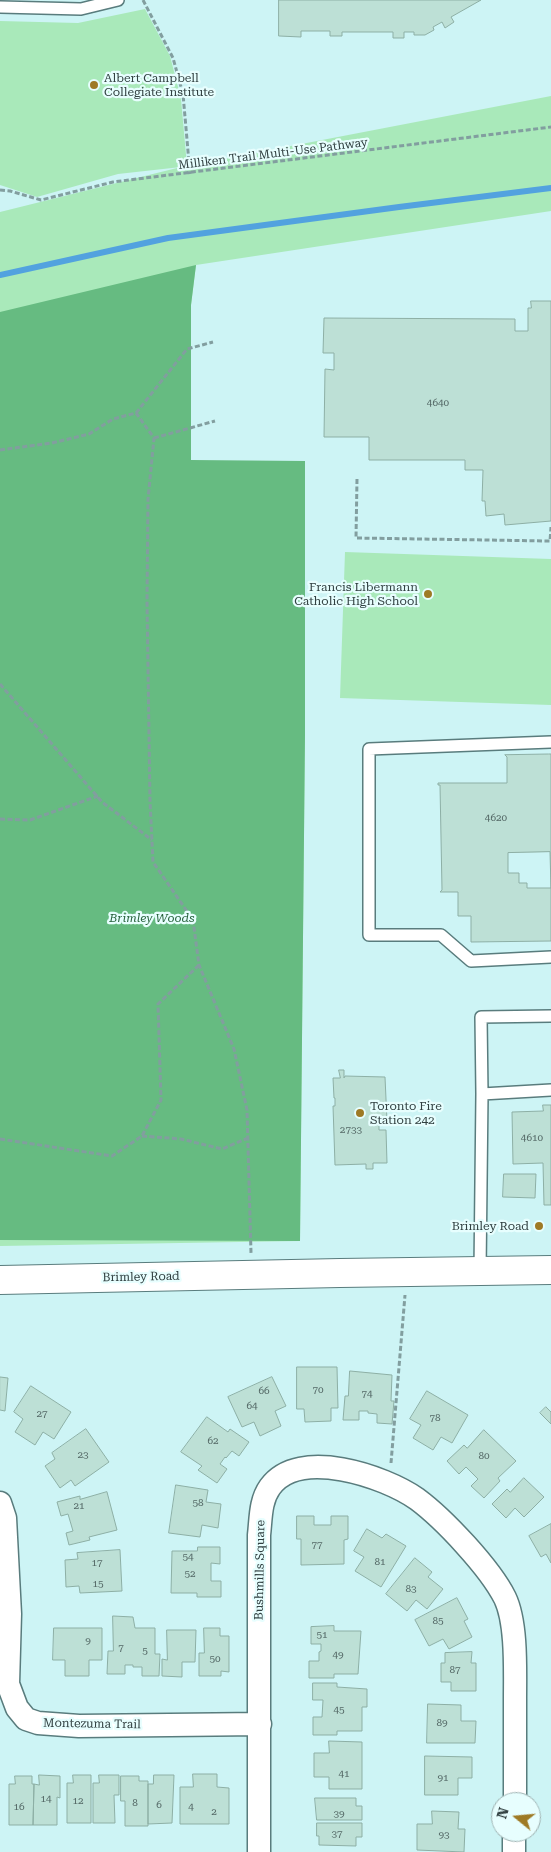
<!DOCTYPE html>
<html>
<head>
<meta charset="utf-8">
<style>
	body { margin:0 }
	#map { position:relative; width:551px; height:1852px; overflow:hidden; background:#cdf4f5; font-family:"Roboto Serif",serif }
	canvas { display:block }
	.north { position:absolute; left:491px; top:1792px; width:50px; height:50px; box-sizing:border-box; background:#e7fefe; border:1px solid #9eb2b2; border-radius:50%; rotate:287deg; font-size:14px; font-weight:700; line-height:20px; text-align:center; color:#314041 }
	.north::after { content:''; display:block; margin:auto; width:18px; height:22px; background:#9e7a25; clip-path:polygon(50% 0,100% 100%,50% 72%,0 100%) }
</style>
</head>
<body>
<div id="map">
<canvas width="551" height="1852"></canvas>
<div class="north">N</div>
</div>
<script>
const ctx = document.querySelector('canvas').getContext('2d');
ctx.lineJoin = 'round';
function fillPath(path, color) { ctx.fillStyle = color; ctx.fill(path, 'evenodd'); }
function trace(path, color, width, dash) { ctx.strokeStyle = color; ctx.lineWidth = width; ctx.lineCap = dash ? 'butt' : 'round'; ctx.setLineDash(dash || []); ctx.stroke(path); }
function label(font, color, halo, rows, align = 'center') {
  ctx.font = font + ' "Roboto Serif",serif'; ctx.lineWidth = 4.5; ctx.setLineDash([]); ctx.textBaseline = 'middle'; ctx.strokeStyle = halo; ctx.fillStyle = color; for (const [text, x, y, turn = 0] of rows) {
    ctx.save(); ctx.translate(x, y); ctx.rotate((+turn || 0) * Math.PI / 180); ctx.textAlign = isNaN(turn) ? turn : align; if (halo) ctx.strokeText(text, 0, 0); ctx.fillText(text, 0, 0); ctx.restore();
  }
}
const green = new Path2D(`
	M145,9L170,56L181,99L187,166L551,96V211L196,265L191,305L186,735L305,734L300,1241L0,1246V212L181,167L118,174L37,197L0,185V21L78,23Z
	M345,552L551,559V705L340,698Z`);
const forest = new Path2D(`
	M196,265L191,305V460L305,461V734L300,1241L0,1240V312Z`);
const stream = new Path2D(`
	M0,275L168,238L399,207L551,188`);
const building = new Path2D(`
	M279,0H481L451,17L454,22L445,28L442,22L433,27L434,30L425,35H414V32H404V38H393V32H342V36H330V31H301V37L279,36Z
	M531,301H551V521L505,525L504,514L486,516L485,501H482L483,470H465V460H369V437H324L325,369L334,370V353H323L324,318L515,319V331H528V308H531Z
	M549,754H551V941L471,942V916H458V892H440L442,890L440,785H438V783H507V757L505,755ZM550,852L551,888H527V883H519V873H508V853Z
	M339,1070H344V1078L345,1076L385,1077L387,1121H379V1130H386L387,1163H373V1169H366V1164L335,1165L333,1106H335V1098H334L333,1078H340Z
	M543,1105H551V1205H544L543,1163L513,1164L512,1112L543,1111Z
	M504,1174H536L535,1198L503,1197Z
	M297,1367H337L338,1408H331V1421L305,1422L304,1409H297Z
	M350,1371L392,1375L391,1401H394L392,1424L377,1423V1414L368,1413V1411H359V1420H343L345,1396H348Z
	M0,1377L8,1378L5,1411L0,1410Z
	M272,1377L286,1406L275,1411L281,1426L260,1436L254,1422L242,1427L228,1397Z
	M31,1386L71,1412L54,1439L43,1432L35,1445L15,1432L23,1419L14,1412Z
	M427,1391L468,1415L452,1443L441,1437L433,1450L413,1438L421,1425L410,1419Z
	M546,1407L551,1412V1424L540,1413Z
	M207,1417L228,1432L230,1429L249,1442L239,1456L232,1451L226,1458L225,1457L220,1464L227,1469L217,1483L198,1470L202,1466L181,1452Z
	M86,1429L109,1462L75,1486L71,1480L60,1488L45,1466L55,1459L52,1453Z
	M484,1430L516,1461L498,1478L500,1481L484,1498L471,1486L478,1479L466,1467L459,1474L447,1461L464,1445L467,1448Z
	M524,1478L544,1497L524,1517L515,1508L506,1518L492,1504L507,1489L510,1492Z
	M176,1485L208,1490L206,1502L221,1504L218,1528L202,1525L200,1537L169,1533Z
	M107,1492L117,1530L89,1537L90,1540L69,1545L66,1533L73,1531L68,1514L61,1516L57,1502L80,1496V1499Z
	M297,1516H314V1525H331V1516H348V1539L344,1540V1564L301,1565V1539H297Z
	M551,1524V1563L546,1554L541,1557L529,1536Z
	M367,1529L382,1538L386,1534L406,1546L381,1587L355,1571L364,1557L354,1551Z
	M198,1547H220V1564L211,1563V1581H221V1597H197V1593H171L172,1551H197Z
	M120,1550L122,1591L80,1593L79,1586L66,1587L65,1560L78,1559L77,1553Z
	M415,1558L432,1572L428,1577L443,1589L427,1609L416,1600L407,1611L386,1594Z
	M457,1598L468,1619L464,1621L472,1637L449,1649L443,1639L429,1646L415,1620Z
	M113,1616L133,1617L135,1628H155V1654H160L159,1676H142V1667H133V1665H125V1674H107L108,1651H113Z
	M334,1626V1631H361L358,1674H334V1678H309V1661H319V1652L321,1651V1644H311V1627Z
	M54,1628H102V1660H89V1676H65V1660H53Z
	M204,1628H220V1636H229V1672L221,1671V1676H199V1653H204Z
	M167,1630H196L195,1662H182V1677L162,1676V1659L167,1660Z
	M472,1652L471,1663H476V1691H451V1682H441V1663H445V1653Z
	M313,1683H337V1687L367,1689V1707H362V1731H337V1735H313V1717H322L323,1700H313Z
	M428,1704L461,1705V1721H476L475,1743H427Z
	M329,1741L362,1742V1789H329V1777H314V1753H329Z
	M425,1756L472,1757V1778H458V1795H425Z
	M193,1774H217V1787L229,1788V1824H180V1787H193Z
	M39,1775L60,1776V1798L57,1797V1825H33L34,1784L39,1785Z
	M73,1775H91V1823H67V1783H73Z
	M99,1775H119V1795H114L115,1823H93V1783H99Z
	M154,1775H174L172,1823L148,1824V1784H153Z
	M15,1776H32V1784H34L33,1825H9V1784H15Z
	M121,1776H139V1781H148V1826H125V1801H121Z
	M315,1798H356V1806H362V1820H317Z
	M432,1811L459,1812L458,1829H465L464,1852L417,1850V1824H432Z
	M317,1823H362V1837H356V1846L319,1845V1836H317Z`);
const path = new Path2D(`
	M143,0L173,58L183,94L190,174
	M0,190L10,191L41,200L113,182L551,127
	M136,413L187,349L213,342
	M154,438L215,421
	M0,450L52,443L89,434L113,419L136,413L154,438L148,499L147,601L150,801L153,862L193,920L199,965L234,1049L247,1110L251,1253
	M357,479L356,538L550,541L551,527
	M0,684L102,802L152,840
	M0,819L30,820L98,796
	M142,1136L181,1139L222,1149L248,1138
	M0,1139L112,1156L142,1136L161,1100L158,1004L199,965
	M391,1463L405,1295`);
const service = new Path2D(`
	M0,7L81,9L118,0
	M551,742L369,749V935H441L471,961L551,957
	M482,1094L481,1017L551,1016
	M480,1271L482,1094L551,1090`);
const minor = new Path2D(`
	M0,1503L5,1518L10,1614L8,1684L17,1708L26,1719L38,1723L79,1726L260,1724
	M259,1852V1535C261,1518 260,1501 270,1487C299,1447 384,1476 417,1499C444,1519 490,1568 505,1598C517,1623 515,1671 515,1699C515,1734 515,1768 515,1802
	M514,1852V1832`);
const secondary = new Path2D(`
	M0,1280L340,1273L551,1270`);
const markers = [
	[94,85,5,"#9e7a25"],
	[428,594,5,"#9e7a25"],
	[360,1113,5,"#9e7a25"],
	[539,1226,5,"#9e7a25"]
];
const numberNames = [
	["4640",438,403],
	["4620",496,818],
	["2733",351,1130],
	["4610",532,1138],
	["70",318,1390],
	["66",264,1391],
	["74",367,1394],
	["64",252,1406],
	["27",42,1414],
	["78",435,1418],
	["62",213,1441],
	["23",83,1455],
	["80",484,1456],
	["58",198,1503],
	["21",79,1506],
	["77",317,1545],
	["54",188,1557],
	["81",380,1562],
	["17",97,1563],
	["52",190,1574],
	["15",98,1584],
	["83",411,1589],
	["85",438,1621],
	["51",322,1635],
	["9",88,1641],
	["7",121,1648],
	["5",145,1651],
	["49",338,1655],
	["50",215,1659],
	["87",455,1670],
	["45",339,1710],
	["89",442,1723],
	["41",344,1774],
	["91",443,1778],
	["14",46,1799],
	["12",78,1801],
	["8",135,1803],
	["6",159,1805],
	["16",19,1807],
	["4",191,1807],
	["2",214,1812],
	["39",339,1814],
	["37",337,1834],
	["93",444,1835]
];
const poiNames = [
	["Albert Campbell",104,78],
	["Collegiate Institute",104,92],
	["Francis Libermann",418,587,"right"],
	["Catholic High School",418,601,"right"],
	["Toronto Fire",370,1106],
	["Station 242",370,1120],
	["Brimley Road",529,1226,"right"]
];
const streetNames = [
	["Milliken Trail Multi-Use Pathway",273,154,-7],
	["Brimley Road",141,1277,-1],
	["Bushmills Square",260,1570,-89],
	["Montezuma Trail",92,1724,1]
];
const parkNames = [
	["Brimley Woods",152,918]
];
fillPath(green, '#a9e9ba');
fillPath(forest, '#66bb81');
trace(stream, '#52a2df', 6);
fillPath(building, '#bde0d6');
trace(building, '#8dafa5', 1);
trace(service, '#597c7d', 14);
trace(minor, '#597c7d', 25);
trace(secondary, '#597c7d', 30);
trace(path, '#829e9f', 3, [5, 2.5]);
trace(service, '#fff', 11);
trace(minor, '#fff', 22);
trace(secondary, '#fff', 28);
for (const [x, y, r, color] of markers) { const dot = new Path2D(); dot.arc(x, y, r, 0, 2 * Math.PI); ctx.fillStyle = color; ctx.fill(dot); trace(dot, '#e7fefe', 2); }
label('10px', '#546866', null, numberNames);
label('12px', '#314041', '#e7fefe', poiNames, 'left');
label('12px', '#314041', '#e7fefe', streetNames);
label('italic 12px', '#27633c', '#e7fefe', parkNames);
</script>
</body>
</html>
